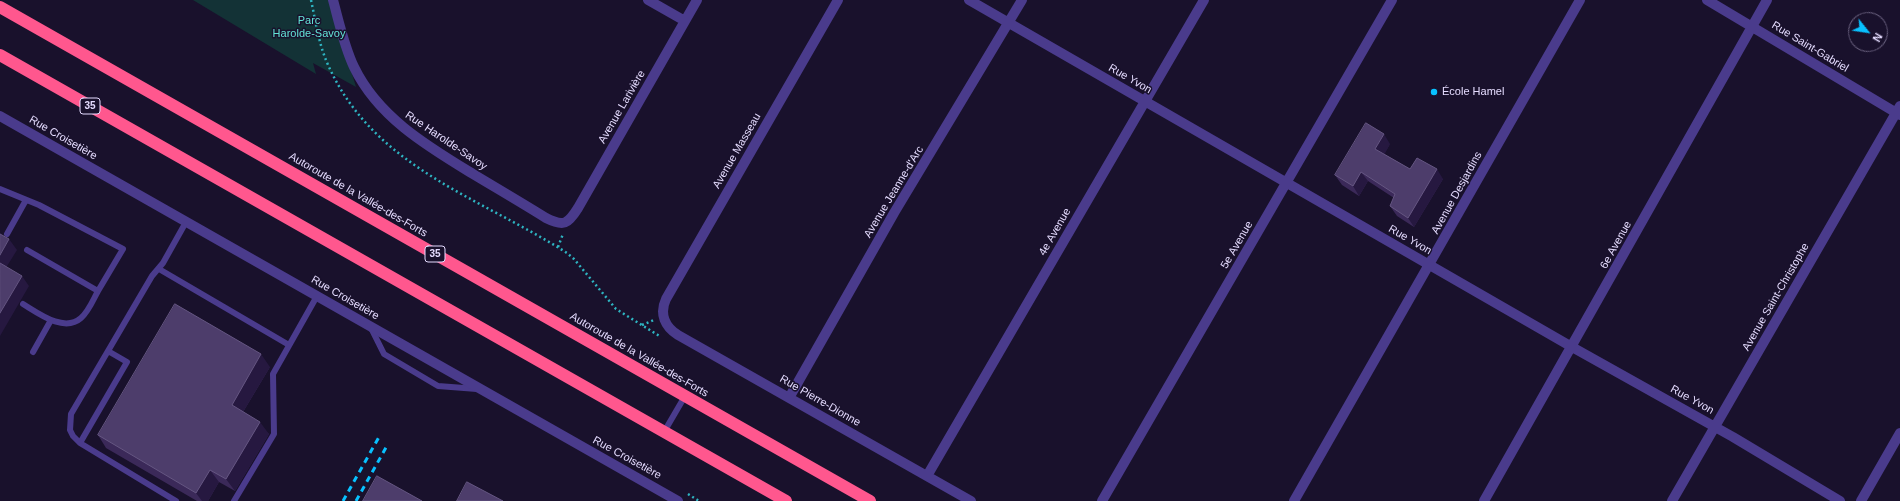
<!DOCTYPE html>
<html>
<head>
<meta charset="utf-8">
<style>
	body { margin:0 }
	#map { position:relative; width:1900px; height:501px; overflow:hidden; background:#19112c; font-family:Helvetica,sans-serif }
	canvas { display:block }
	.north { position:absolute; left:1848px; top:12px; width:40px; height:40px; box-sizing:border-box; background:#19112c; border:1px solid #6b6280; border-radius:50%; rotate:120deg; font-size:11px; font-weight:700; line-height:16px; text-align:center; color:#e5dcff }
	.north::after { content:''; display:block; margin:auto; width:14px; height:18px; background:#08c1ff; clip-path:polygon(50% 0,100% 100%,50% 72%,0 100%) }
</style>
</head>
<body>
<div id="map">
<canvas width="1900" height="501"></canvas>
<div class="north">N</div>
</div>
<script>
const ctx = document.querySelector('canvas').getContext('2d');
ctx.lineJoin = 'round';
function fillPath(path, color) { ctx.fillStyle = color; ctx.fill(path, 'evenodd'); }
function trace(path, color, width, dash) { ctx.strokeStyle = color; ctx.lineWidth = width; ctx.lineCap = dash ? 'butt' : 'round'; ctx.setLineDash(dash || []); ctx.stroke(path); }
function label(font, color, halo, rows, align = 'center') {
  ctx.font = font + ' Helvetica,sans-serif'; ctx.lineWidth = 3; ctx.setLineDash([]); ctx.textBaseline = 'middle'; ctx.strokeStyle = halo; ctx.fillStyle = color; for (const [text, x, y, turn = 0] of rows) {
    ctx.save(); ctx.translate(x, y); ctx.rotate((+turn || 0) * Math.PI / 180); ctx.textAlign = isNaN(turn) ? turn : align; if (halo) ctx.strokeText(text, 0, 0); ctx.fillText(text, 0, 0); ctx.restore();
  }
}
const green = new Path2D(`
	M193,0H330L356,87L313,63L316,74Z`);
const path = new Path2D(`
	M311,0C316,23 319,46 329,67C375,168 481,198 567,253L574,259L616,309L661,337
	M558,247L563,234
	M642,325L654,320
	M688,494L699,501`);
const lane = new Path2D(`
	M0,189L39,205L123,249L98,291L27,250
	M7,234L26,200
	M159,269L289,345
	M23,304C38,313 64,333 81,318C89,311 93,300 98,291
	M371,328L384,354L438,386L477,389
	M108,351L127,362L80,443L73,436L70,430L71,414L152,276L163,263L186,222
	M33,352L51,320
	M664,432L685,396
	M80,443L176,501
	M234,501L274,434L273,374L317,296`);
const street = new Path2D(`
	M333,0C339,22 344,46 354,67C378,117 427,146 473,174C498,189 522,203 546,218C564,227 568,224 578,208L697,0
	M648,0L685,21
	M838,0L666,299C659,314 665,327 678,335L971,501
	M969,0L1572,347L1733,437L1840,501
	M1707,0L1900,115
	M0,116L678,501
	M789,398L894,213L1022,0
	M927,476L1204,0
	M1102,501L1392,0
	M1294,501L1580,0
	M1484,501L1767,0
	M1672,501L1900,106
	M1861,501L1900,433`);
const highway = new Path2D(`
	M0,7L870,501
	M0,55L786,501`);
const rail = new Path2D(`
	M343,501L379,437
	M356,501L388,444`);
const wall = new Path2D(`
	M1390,144L1384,154L1410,169L1443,179L1414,227L1397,216L1390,206L1394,198L1368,181L1359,196L1342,185L1335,175Z
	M270,367L243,412L269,434L235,491L219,482L208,501H197L106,448L98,435Z`);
const shadedWall = new Path2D(`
	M1384,134L1390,144L1382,159L1375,149Z
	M1437,169L1443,179L1414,227L1408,218Z
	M1361,172L1368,181L1359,196L1353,186Z
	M9,239L17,250L4,271L0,266V255Z
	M22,276L29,286L0,336V313Z
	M261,354L270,367L240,417L232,405Z
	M260,422L269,434L235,491L226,479Z
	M210,470L219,482L208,501H202L196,493Z`);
const building = new Path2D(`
	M1366,123L1384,134L1375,149L1410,169L1417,158L1437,169L1408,218L1390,206L1395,194L1361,172L1353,186L1335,175Z
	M0,234L9,239L0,255Z
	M0,263L22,276L0,313Z
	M175,304L261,354L232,405L260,422L226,479L210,470L196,493L98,435Z
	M377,476L422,501H363Z
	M467,482L503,501H457Z`);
const markers = [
	[1434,92,4,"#08c1ff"]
];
const shields = [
	[90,106,20],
	[435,254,20]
];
const shieldNames = [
	["35",90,106],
	["35",435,254]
];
const parkNames = [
	["Parc",309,21],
	["Harolde-Savoy",309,34]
];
const streetNames = [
	["Rue Saint-Gabriel",1810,47,31],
	["Rue Yvon",1130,79,30],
	["Avenue Larivière",622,107,-60],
	["Rue Croisetière",63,138,30],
	["Rue Harolde-Savoy",446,141,34],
	["Avenue Masseau",737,151,-60],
	["Avenue Jeanne-d'Arc",894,192,-59],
	["Avenue Desjardins",1457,193,-61],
	["Autoroute de la Vallée-des-Forts",358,195,30],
	["4e Avenue",1055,232,-60],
	["Rue Yvon",1410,240,30],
	["5e Avenue",1237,245,-60],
	["6e Avenue",1616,245,-61],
	["Avenue Saint-Christophe",1776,297,-60],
	["Rue Croisetière",345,298,30],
	["Autoroute de la Vallée-des-Forts",639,355,30],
	["Rue Yvon",1692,400,29],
	["Rue Pierre-Dionne",820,401,30],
	["Rue Croisetière",627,458,29]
];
const poiNames = [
	["École Hamel",1442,92]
];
fillPath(green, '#133236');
trace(path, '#2eb4c1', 2.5, [2, 3]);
trace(lane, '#4a3b8c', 6);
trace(street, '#4a3b8c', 10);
trace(highway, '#ff578e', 12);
trace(rail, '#08c1ff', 3, [6, 5]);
fillPath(wall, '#3b2959');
fillPath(shadedWall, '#261840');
fillPath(building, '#4d3d6b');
trace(building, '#655682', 1);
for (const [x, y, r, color] of markers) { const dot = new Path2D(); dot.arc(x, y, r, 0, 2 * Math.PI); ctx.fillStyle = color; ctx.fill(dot); trace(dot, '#19112c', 1.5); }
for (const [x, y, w] of shields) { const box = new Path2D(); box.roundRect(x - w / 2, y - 8, w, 16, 3); ctx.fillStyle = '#19112c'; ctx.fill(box); trace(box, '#e5dcff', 1); }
label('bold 10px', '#e5dcff', null, shieldNames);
label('11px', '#63e4d7', '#19112c', parkNames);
label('11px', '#e5dcff', '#19112c', streetNames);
label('11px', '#e5dcff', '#19112c', poiNames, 'left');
</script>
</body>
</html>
